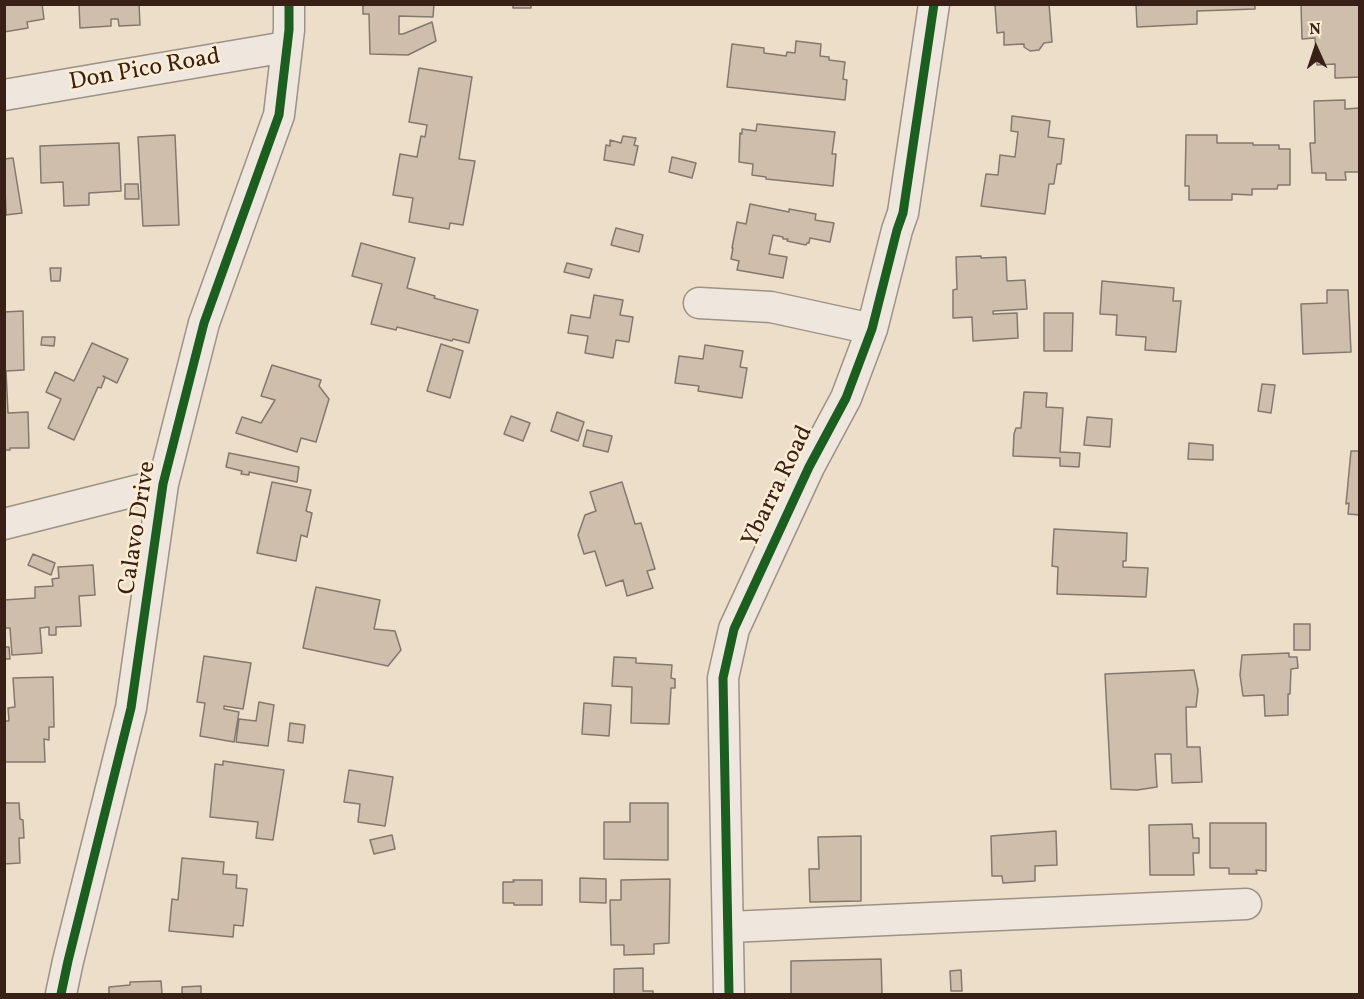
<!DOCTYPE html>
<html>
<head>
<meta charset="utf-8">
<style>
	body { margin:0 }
	#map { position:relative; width:1364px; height:999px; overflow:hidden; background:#ecdec9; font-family:Vollkorn,serif }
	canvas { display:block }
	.frame { position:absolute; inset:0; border:6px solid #392016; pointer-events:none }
	.north { position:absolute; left:1286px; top:18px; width:60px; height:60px; -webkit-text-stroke:4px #fcecd3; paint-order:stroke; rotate:357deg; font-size:16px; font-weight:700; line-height:24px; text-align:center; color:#392016 }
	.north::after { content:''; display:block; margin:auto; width:21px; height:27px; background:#392016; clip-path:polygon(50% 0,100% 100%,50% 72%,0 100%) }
</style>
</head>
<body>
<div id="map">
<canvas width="1364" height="999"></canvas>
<div class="frame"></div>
<div class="north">N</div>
</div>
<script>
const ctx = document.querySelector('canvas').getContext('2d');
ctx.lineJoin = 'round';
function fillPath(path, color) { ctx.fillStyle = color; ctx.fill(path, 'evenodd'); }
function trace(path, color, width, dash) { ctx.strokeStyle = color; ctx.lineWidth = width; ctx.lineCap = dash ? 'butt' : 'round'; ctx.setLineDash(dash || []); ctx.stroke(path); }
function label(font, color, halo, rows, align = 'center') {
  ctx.font = font + ' Vollkorn,serif'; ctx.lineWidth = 5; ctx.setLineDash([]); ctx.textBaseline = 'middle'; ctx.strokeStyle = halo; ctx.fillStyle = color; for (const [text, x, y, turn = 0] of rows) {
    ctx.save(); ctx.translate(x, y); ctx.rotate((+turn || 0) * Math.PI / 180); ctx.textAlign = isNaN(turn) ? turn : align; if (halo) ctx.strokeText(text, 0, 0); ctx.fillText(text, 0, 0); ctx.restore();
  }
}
const building = new Path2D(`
	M4,4H42L44,19L27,22L28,28L4,32Z
	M79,4H139L140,25L119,26L118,19H111V26L80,28Z
	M363,4H434L433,17L399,16V34H403L432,22L436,41L408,55L370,54L369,14H363Z
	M513,4H531V8H513Z
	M1049,4L1052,42L1044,43L1039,50L1030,51L1024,47V44L1004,45V32L997,33L995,5Z
	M1136,4H1255V9L1197,11V24L1137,27Z
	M1301,4H1360V77L1335,78V64L1317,65L1315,38L1302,39Z
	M796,41L821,44L820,56L829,57V60L845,62L843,79L847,80L845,100L727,87L732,44L764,48V53L786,56L787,52L795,53Z
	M419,68L472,77L459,159L475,161L463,225L450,223L449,229L409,222L413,198L393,195L400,154L417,157L421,136L425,137L427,125L409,122Z
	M1345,100V109L1360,108V172H1345L1346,180H1326V173H1312L1310,143H1315L1314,101Z
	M1012,116L1050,121L1048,137L1064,139L1061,164H1057L1054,184H1049L1045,214L981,206L986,174L998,175L1000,155L1015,157L1018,132L1011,131Z
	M757,124L835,132L832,154H836L833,186L766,179V177L752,175L753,164L739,162L740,133L742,134V129L756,131Z
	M175,135L179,225L143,226L138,137Z
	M1186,135H1217V143H1253V145H1279V149H1290V185H1278L1277,189H1252V195L1232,194V200H1189V186H1185Z
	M623,136L636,138L634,145L638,146L634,165L604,160L606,145L610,146V140L621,143Z
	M119,143L121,191L89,193V205L64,206L63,182L41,183L40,146Z
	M672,157L696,163L692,178L669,172Z
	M13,158L22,213L6,215L4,159Z
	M125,184H138L139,199H125Z
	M750,204L789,212V209L816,214L815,220L834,223L830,242L810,238L809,243H807L806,245L787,241L788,239H783V237L773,235L769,254L787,257L783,278L737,270L739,261L731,259L733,248H732L737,222L746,224Z
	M616,228L643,235L639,252L611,245Z
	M361,243L415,258L407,288L435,296L434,298L478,310L469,343L453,339L452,341L397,327L396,330L371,324L382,284L352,276Z
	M981,256V258L1006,257L1007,281L1025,280L1027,309L993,311V314L1017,313L1018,338L973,341L972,317L953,318V290L957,289L956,257Z
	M567,263L592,269L589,278L564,272Z
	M50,268H61L60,281H51Z
	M1102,281L1174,288L1173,301H1181L1176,352L1145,350L1146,337L1116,335L1117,315L1100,314Z
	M1327,290H1348L1351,352L1303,354L1301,304L1327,303Z
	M594,295L623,300L620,315L633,317L629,342L616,340L613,358L585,353L588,336L568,333L571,315L590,318Z
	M23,311L24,370L6,371L8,413L28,412L29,448H10V450H4V312Z
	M1044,313H1073L1072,351H1044Z
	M42,337H55L54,346L41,345Z
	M92,343L128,359L117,383L103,376L105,378L101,388L98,387L74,440L48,428L61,399L46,392L55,372L74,381Z
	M441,344L463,351L450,398L427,391Z
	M705,345L743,351L740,367L747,368L742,398L698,391L699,386L675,383L679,356L703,359Z
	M272,365L321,380L319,386L329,399L316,442L301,438L297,452L236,433L242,417L261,423L275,400L261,396Z
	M1262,384L1275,385L1271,413L1258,411Z
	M1024,392L1047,393L1046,407L1063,408L1060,452L1080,453L1079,467L1060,466V458L1013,456L1014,434L1016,428H1021Z
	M557,412L584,422L578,441L551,431Z
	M511,416L530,423L523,441L504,434Z
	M1087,417L1112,419L1110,447L1084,445Z
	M587,430L612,436L608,452L583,446Z
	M1189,443L1213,445V460L1188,459Z
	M1351,451H1360V515L1348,514L1349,503L1346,504Z
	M229,453L299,467L297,482L249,472V475L241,474L242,471L226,467Z
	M272,482L311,490L306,511L312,513L307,537L301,535L296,561L257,553Z
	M622,482L635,524L641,523L655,569L647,571L653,588L627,596L623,580L606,586L595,551L584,554L578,535L585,515L596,511L590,492Z
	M1054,529L1127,533L1126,561H1123V567L1148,568L1146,597L1057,594L1058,567L1052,566Z
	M33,554L55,563L51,575L28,565Z
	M93,565L95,595L79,596L81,626L56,627V635H49V627L40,628L42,653L12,655L10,628H4V600L35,598V587L53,586L52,579L59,578L58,567Z
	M316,587L380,600L374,629L395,631L401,650L388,666L303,648Z
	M1294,624H1310V650H1294Z
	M4,647H9L10,659H4Z
	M1289,653V657H1297L1298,668L1291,669L1290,694H1288V715L1265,716L1264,695L1243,696L1240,675L1242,655Z
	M204,656L251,663L243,709L224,706V709L239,712L234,742L200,736L205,703L197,702Z
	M614,657L636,658V663L672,665L671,678L675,679V688H671L669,724L631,723L632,687L612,686Z
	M1194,670L1198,690L1196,707H1186L1187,747H1200L1202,782L1172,783L1171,754H1155L1157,787L1137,790L1111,789L1105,674Z
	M53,677L54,727H49V740L44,739L45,762H4V721H9L8,708L15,707L13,678Z
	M259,702L274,705L268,746L236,742L239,719L256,721Z
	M584,703L611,705L609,736L582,734Z
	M290,723L305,725L303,743L288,741Z
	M223,761L284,770L273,840L256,838L258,822L210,817L215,764L223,765Z
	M349,770L393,777L385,826L358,822L360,804L344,802Z
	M4,803H19L20,819L23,820L24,838H19L20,863L4,864Z
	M630,803H668V860L604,859V822H630Z
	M1210,823H1266V871L1256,870L1257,874H1229V868H1210Z
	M1192,824L1193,838H1199V853H1193L1194,875H1150L1149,825Z
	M1056,831L1057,865L1035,866V881L1003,883L1002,876H992L991,836Z
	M392,835L395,849L374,854L370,840Z
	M861,836V901L810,902L809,869H819L818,837Z
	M182,858L224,862L223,874L237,875L236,888L247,889L243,926L234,925L233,937L169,931L172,899L178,900Z
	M580,878L606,879V903L580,902Z
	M670,879L669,943L654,944V954L624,955V945H611L610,900H621V880Z
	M513,880H542V905H514V903H503V882H514Z
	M881,959L882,994H791V961Z
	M643,968V991H653V994H612H614V969Z
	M961,970L962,991H951L950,971Z
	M161,981L162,994H109V987L130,985V982Z
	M201,986V994H182V987Z`);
const minor = new Path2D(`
	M4,95L286,47
	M699,303L771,307L872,329
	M4,524L163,484
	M729,927L1246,904
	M61,994L68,961L131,708L163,484L204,323L279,115L289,30V4
	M729,994L723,678L734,629L809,467L846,398L872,329L897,230L903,213L934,4`);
const cycleway = new Path2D(`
	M61,994L68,961L131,708L163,484L204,323L279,115L289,30V4
	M729,994L723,678L734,629L809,467L846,398L872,329L897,230L903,213L934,4`);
const streetNames = [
	["Don Pico Road",145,71,-10],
	["Ybarra Road",779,487,-64],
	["Calavo Drive",139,528,-81]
];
fillPath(building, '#d0beac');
trace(building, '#84786d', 1.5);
trace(minor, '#9c9285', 33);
trace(minor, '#efe7dd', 30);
trace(cycleway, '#1b5e20', 9);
label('24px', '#392016', '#fcecd3', streetNames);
</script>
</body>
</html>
